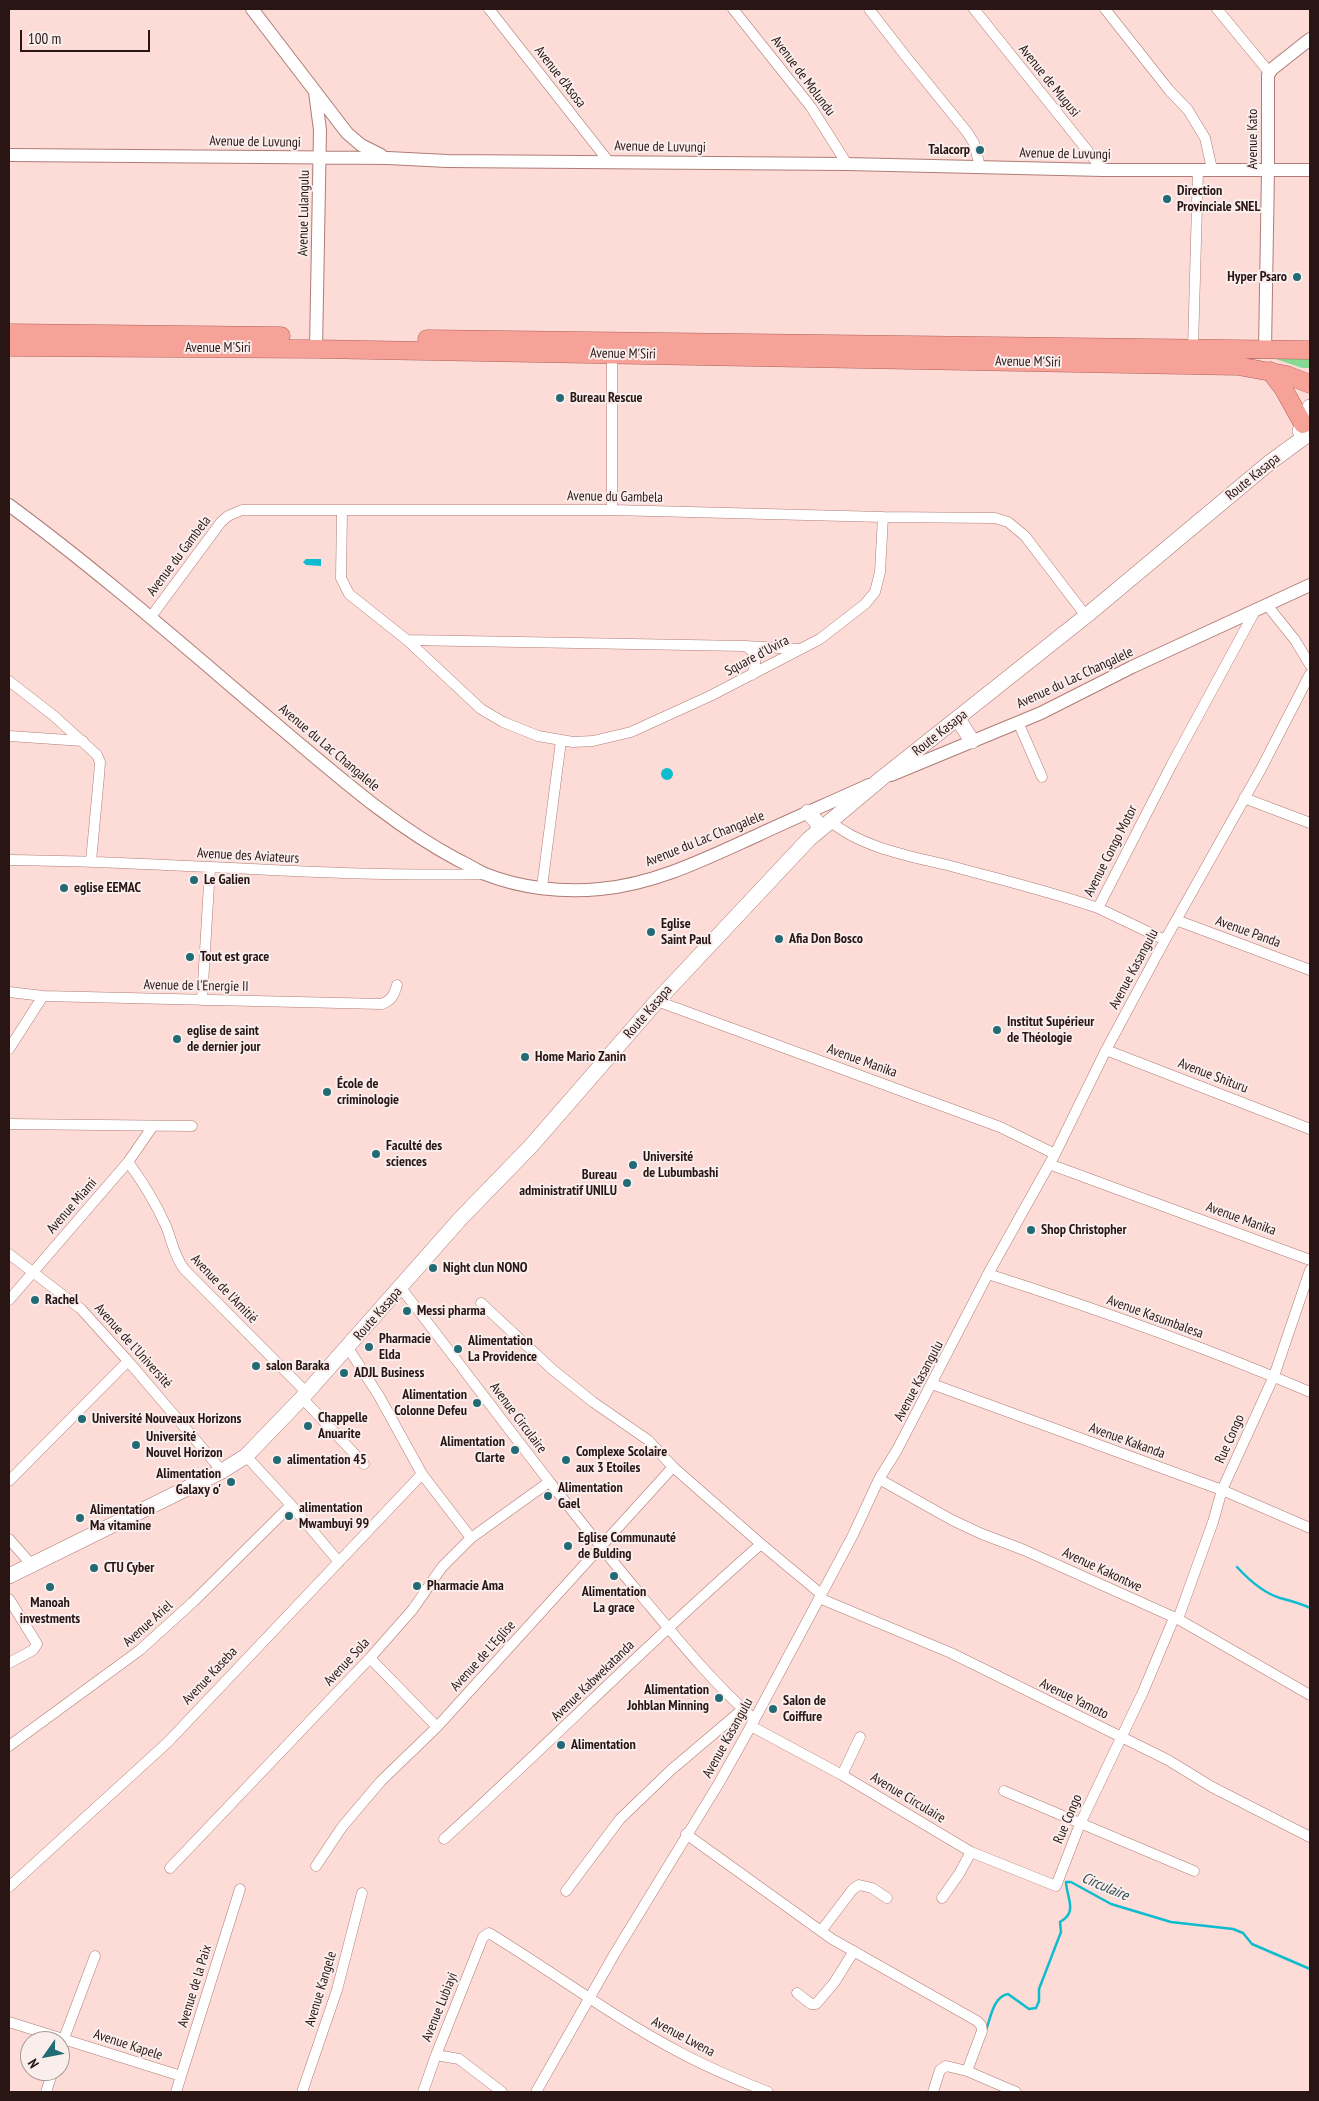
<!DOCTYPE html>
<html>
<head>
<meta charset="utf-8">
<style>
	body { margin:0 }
	#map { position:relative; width:1319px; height:2101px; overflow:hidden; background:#fddbd6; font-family:"PT Sans Narrow",sans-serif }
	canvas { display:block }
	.frame { position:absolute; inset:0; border:10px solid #291614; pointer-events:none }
	.north { position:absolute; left:20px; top:2031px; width:50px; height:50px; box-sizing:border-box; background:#faeeed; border:1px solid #a69896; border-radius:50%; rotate:237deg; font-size:14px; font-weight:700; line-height:20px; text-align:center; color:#291614 }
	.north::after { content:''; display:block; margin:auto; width:18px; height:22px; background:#226b75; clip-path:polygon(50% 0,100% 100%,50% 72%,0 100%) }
	.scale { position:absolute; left:20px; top:30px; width:130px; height:22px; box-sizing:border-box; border:2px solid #291614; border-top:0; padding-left:6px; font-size:15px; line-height:18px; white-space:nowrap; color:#291614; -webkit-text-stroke:4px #faeeed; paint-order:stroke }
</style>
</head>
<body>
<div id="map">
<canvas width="1319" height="2101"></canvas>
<div class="frame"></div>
<div class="north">N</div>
<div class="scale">100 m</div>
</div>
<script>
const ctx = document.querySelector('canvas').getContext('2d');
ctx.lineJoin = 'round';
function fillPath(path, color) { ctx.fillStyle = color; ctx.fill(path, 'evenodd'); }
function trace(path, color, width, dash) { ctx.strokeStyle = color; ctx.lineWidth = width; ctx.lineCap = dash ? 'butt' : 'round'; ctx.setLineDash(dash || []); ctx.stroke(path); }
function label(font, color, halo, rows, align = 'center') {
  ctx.font = font + ' "PT Sans Narrow",sans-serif'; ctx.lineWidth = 4; ctx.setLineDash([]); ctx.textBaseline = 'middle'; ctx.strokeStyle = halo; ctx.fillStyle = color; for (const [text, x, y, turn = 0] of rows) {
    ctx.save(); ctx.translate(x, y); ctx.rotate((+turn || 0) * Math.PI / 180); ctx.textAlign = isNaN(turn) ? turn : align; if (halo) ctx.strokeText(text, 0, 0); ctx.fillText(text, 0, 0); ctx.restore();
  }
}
const green = new Path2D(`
	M1310,353V368H1302L1270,357Z`);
const water = new Path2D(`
	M306,559H321V566L306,565L303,562Z
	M661 774a6 6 0 1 1 12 0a6 6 0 1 1-12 0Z`);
const stream = new Path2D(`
	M1237,1567C1248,1579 1264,1593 1280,1598C1291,1601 1300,1603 1310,1608
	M986,2030C991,2017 993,1997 1008,1994L1029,2009L1036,2008L1039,2001V1989L1061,1932L1060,1922C1078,1912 1067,1899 1066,1882H1071L1111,1904L1171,1922L1233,1929L1243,1933L1252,1944L1310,1969`);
const minor = new Path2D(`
	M489,9L609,162
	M733,9L811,107L847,164
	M869,9L907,58L967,132L974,143L980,167
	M974,9L1103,170
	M1105,9L1169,90L1188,110L1205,138L1212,169
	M1217,9L1269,72
	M1193,348L1198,169
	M612,510V354
	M342,511L341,578L349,594L407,640L481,709L503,722L538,736L573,742L593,741L631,732L710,696L820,639L865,604L875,592L880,572L883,517
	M1267,605L1295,640L1310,665
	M150,618L221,522L228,516L242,510H612L883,517L995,518L1008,522L1025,536L1086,616
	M407,640L745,646L800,649
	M745,646C758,652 757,663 752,675
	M9,681L54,716L97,755L100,762L99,776L91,861
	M1018,722L1042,777
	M9,736L83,741
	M1244,798L1310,823
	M830,821C860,847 909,856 947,865C998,879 1049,891 1098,908L1172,764L1255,611
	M9,860C168,861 326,878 485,874
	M542,887L561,741
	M1098,908L1165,940
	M1176,920L1310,970
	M9,992L43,996L382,1004C392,1000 394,995 397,985
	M202,1000L210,868
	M657,1001L1000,1127L1055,1154
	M9,1049L43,996
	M1106,1050L1310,1129
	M9,1124L192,1126
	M128,1162C143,1182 156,1204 166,1226C172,1241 174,1256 184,1269L307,1393
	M1049,1164L1310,1260
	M9,1254L81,1309L128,1361L222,1471
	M988,1274C1097,1309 1205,1347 1310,1392
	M401,1288C480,1390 556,1494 639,1593C675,1636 712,1682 754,1719
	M9,1300L128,1162L153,1126
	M481,1303L553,1370L593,1402L648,1440L673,1467L761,1544L821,1594
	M348,1348L379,1396L422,1474L471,1538
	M932,1384L1222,1490L1310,1528
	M302,1398L364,1464
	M246,1456L291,1505L339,1562
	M879,1479L952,1520L982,1534L1024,1550L1178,1619L1310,1695
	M9,1481L128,1361
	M9,1539L31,1564
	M819,1598L951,1653L1168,1760L1212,1787L1310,1837
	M9,1599L37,1644L33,1650L9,1663
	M1178,1619L1213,1522L1222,1490L1274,1376L1310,1270
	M370,1658L437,1727
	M751,1726L842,1775L971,1852L1056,1886L1080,1824L1143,1692L1174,1618
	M9,1746L140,1650L193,1602L291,1505
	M842,1775L860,1737
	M1004,1791L1194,1871
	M686,1834L832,1939L977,2021L981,2025L982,2031L967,2071
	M444,1839C551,1742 652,1639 761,1544
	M316,1866L342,1827L381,1781L437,1727L673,1467
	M170,1868L370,1658L413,1609L442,1567L471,1538L549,1482
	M9,1887L168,1742L422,1474
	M566,1891L620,1819L671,1770L743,1709
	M942,1898L959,1874L971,1852
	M821,1931L853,1889L859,1885L872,1888L887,1898
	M797,1993L811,2004H816L834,1983L854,1951
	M9,2022L181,2076
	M60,2049L95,1956
	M436,2055L459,2059L502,2092
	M46,2092L53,2071
	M176,2092L240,1889
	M302,2092L337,1990L362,1893
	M423,2092L436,2055L483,1937L489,1933C553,1972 614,2018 681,2053C709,2068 738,2080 768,2092
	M536,2092L615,1953L719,1783L751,1726L853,1535L879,1479L897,1450L988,1274L1055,1154L1106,1050L1165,940L1261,769L1310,674
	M933,2092L940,2070L946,2066L967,2071L1016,2092`);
const tertiary = new Path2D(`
	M252,9L347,133L361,145L381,155
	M315,92L320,130L316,349
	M9,155L388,158L447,161L847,164L1103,170H1310
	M1265,349L1268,170V75L1272,69L1310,39
	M9,505C104,575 193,654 283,730C339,777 394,826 458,860C467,864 476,870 485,874C520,888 563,893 600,889C656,884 707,858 758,835C794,818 832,802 869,785
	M891,775L1041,713L1132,667L1310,585`);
const secondary = new Path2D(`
	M1300,431L1310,407
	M958,719L972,741
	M808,812L816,821L820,830
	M9,1576L222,1471L246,1456L302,1398L461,1218L531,1146L657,1001L809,839L882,778L1086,616L1269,463L1310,433`);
const trunk = new Path2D(`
	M9,333L281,336
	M427,339L1310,350
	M9,347L316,349L1238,366L1287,375L1310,384
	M1270,371L1283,388L1303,424`);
const markers = [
	[980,150,5,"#226b75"],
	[1167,199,5,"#226b75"],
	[1297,277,5,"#226b75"],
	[560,398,5,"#226b75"],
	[194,880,5,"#226b75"],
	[64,888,5,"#226b75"],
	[651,932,5,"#226b75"],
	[779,939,5,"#226b75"],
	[190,957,5,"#226b75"],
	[997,1030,5,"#226b75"],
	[177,1039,5,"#226b75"],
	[525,1057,5,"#226b75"],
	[327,1092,5,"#226b75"],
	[376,1154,5,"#226b75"],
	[633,1165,5,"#226b75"],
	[627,1183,5,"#226b75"],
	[1031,1230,5,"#226b75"],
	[433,1268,5,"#226b75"],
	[35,1300,5,"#226b75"],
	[407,1311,5,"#226b75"],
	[369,1347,5,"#226b75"],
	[458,1349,5,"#226b75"],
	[256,1366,5,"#226b75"],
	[344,1373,5,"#226b75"],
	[477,1403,5,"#226b75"],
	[82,1419,5,"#226b75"],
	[308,1426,5,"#226b75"],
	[136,1445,5,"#226b75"],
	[515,1450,5,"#226b75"],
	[277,1460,5,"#226b75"],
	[566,1460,5,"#226b75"],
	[231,1482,5,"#226b75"],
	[548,1496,5,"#226b75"],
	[289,1516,5,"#226b75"],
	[80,1518,5,"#226b75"],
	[568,1546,5,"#226b75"],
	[94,1568,5,"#226b75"],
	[614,1576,5,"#226b75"],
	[417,1586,5,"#226b75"],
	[50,1587,5,"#226b75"],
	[719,1698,5,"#226b75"],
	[773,1709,5,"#226b75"],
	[561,1745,5,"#226b75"]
];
const streetNames = [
	["Avenue de Molundu",803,76,53],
	["Avenue d'Asosa",560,77,52],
	["Avenue de Mugusi",1049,81,51],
	["Avenue Kato",1253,139,-90],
	["Avenue de Luvungi",255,142,1],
	["Avenue de Luvungi",660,147,1],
	["Avenue de Luvungi",1065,154,1],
	["Avenue Lulangulu",304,213,-89],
	["Avenue M'Siri",218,348],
	["Avenue M'Siri",623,354,1],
	["Avenue M'Siri",1028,362,1],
	["Route Kasapa",1253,477,-39],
	["Avenue du Gambela",615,497,1],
	["Avenue du Gambela",179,556,-53],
	["Square d'Uvira",757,656,-28],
	["Avenue du Lac Changalele",1075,678,-25],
	["Route Kasapa",940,733,-38],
	["Avenue du Lac Changalele",329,748,40],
	["Avenue du Lac Changalele",705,839,-22],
	["Avenue Congo Motor",1111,851,-63],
	["Avenue des Aviateurs",248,856,3],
	["Avenue Panda",1248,932,20],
	["Avenue Kasangulu",1134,969,-62],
	["Avenue de l'Energie II",196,986,1],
	["Route Kasapa",648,1012,-49],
	["Avenue Manika",862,1061,20],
	["Avenue Shituru",1213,1076,21],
	["Avenue Miami",72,1206,-49],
	["Avenue Manika",1241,1219,20],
	["Avenue de l'Amitié",224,1289,46],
	["Route Kasapa",378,1314,-49],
	["Avenue Kasumbalesa",1155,1317,20],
	["Avenue de l'Université",133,1346,48],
	["Avenue Kasangulu",919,1381,-62],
	["Avenue Circulaire",518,1418,53],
	["Rue Congo",1230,1439,-66],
	["Avenue Kakanda",1127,1441,20],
	["Avenue Kakontwe",1102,1570,25],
	["Avenue Ariel",148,1624,-42],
	["Avenue de L'Eglise",483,1656,-48],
	["Avenue Sola",347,1662,-47],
	["Avenue Kaseba",210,1676,-47],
	["Avenue Kabwekatanda",593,1681,-44],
	["Avenue Yamoto",1074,1699,26],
	["Avenue Kasangulu",728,1738,-61],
	["Avenue Circulaire",908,1798,31],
	["Rue Congo",1068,1819,-67],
	["Avenue de la Paix",195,1986,-73],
	["Avenue Kangele",321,1989,-73],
	["Avenue Lubiayi",440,2007,-68],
	["Avenue Lwena",683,2037,28],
	["Avenue Kapele",128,2045,18]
];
const poiNames = [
	["Talacorp",970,150,"right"],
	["Direction",1177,191],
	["Provinciale SNEL",1177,207],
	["Hyper Psaro",1287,277,"right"],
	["Bureau Rescue",570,398],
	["Le Galien",204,880],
	["eglise EEMAC",74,888],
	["Eglise",661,924],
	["Saint Paul",661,940],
	["Afia Don Bosco",789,939],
	["Tout est grace",200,957],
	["Institut Supérieur",1007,1022],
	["de Théologie",1007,1038],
	["eglise de saint",187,1031],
	["de dernier jour",187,1047],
	["Home Mario Zanin",535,1057],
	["École de",337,1084],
	["criminologie",337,1100],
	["Faculté des",386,1146],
	["sciences",386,1162],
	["Université",643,1157],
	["de Lubumbashi",643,1173],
	["Bureau",617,1175,"right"],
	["administratif UNILU",617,1191,"right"],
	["Shop Christopher",1041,1230],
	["Night clun NONO",443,1268],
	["Rachel",45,1300],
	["Messi pharma",417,1311],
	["Pharmacie",379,1339],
	["Elda",379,1355],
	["Alimentation",468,1341],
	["La Providence",468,1357],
	["salon Baraka",266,1366],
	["ADJL Business",354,1373],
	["Alimentation",467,1395,"right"],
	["Colonne Defeu",467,1411,"right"],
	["Chappelle",318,1418],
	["Anuarite",318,1434],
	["Université Nouveaux Horizons",92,1419],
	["Université",146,1437],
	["Nouvel Horizon",146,1453],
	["Alimentation",505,1442,"right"],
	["Clarte",505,1458,"right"],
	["Complexe Scolaire",576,1452],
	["aux 3 Etoiles",576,1468],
	["alimentation 45",287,1460],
	["Alimentation",221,1474,"right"],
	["Galaxy o'",221,1490,"right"],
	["Alimentation",558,1488],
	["Gael",558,1504],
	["alimentation",299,1508],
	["Mwambuyi 99",299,1524],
	["Alimentation",90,1510],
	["Ma vitamine",90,1526],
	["Eglise Communauté",578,1538],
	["de Bulding",578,1554],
	["CTU Cyber",104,1568],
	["Pharmacie Ama",427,1586],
	["Alimentation",614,1592,"center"],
	["La grace",614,1608,"center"],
	["Manoah",50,1603,"center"],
	["investments",50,1619,"center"],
	["Alimentation",709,1690,"right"],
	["Johblan Minning",709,1706,"right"],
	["Salon de",783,1701],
	["Coiffure",783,1717],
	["Alimentation",571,1745]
];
const waterNames = [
	["Circulaire",1105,1887,23]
];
fillPath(green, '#87da93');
fillPath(water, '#0dbccf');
trace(stream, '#0dbccf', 2.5);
trace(minor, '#af7d76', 11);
trace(tertiary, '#af7d76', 14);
trace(secondary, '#af7d76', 16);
trace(trunk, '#ac6259', 19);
trace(minor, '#fff', 10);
trace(tertiary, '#fff', 12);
trace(secondary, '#fff', 15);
trace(trunk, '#f6a298', 18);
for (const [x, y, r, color] of markers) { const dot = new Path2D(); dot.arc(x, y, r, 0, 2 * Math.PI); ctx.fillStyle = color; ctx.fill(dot); trace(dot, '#faeeed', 2); }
label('14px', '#291614', '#faeeed', streetNames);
label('bold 14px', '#291614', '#faeeed', poiNames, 'left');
label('italic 15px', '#2d4c50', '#faeeed', waterNames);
</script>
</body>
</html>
